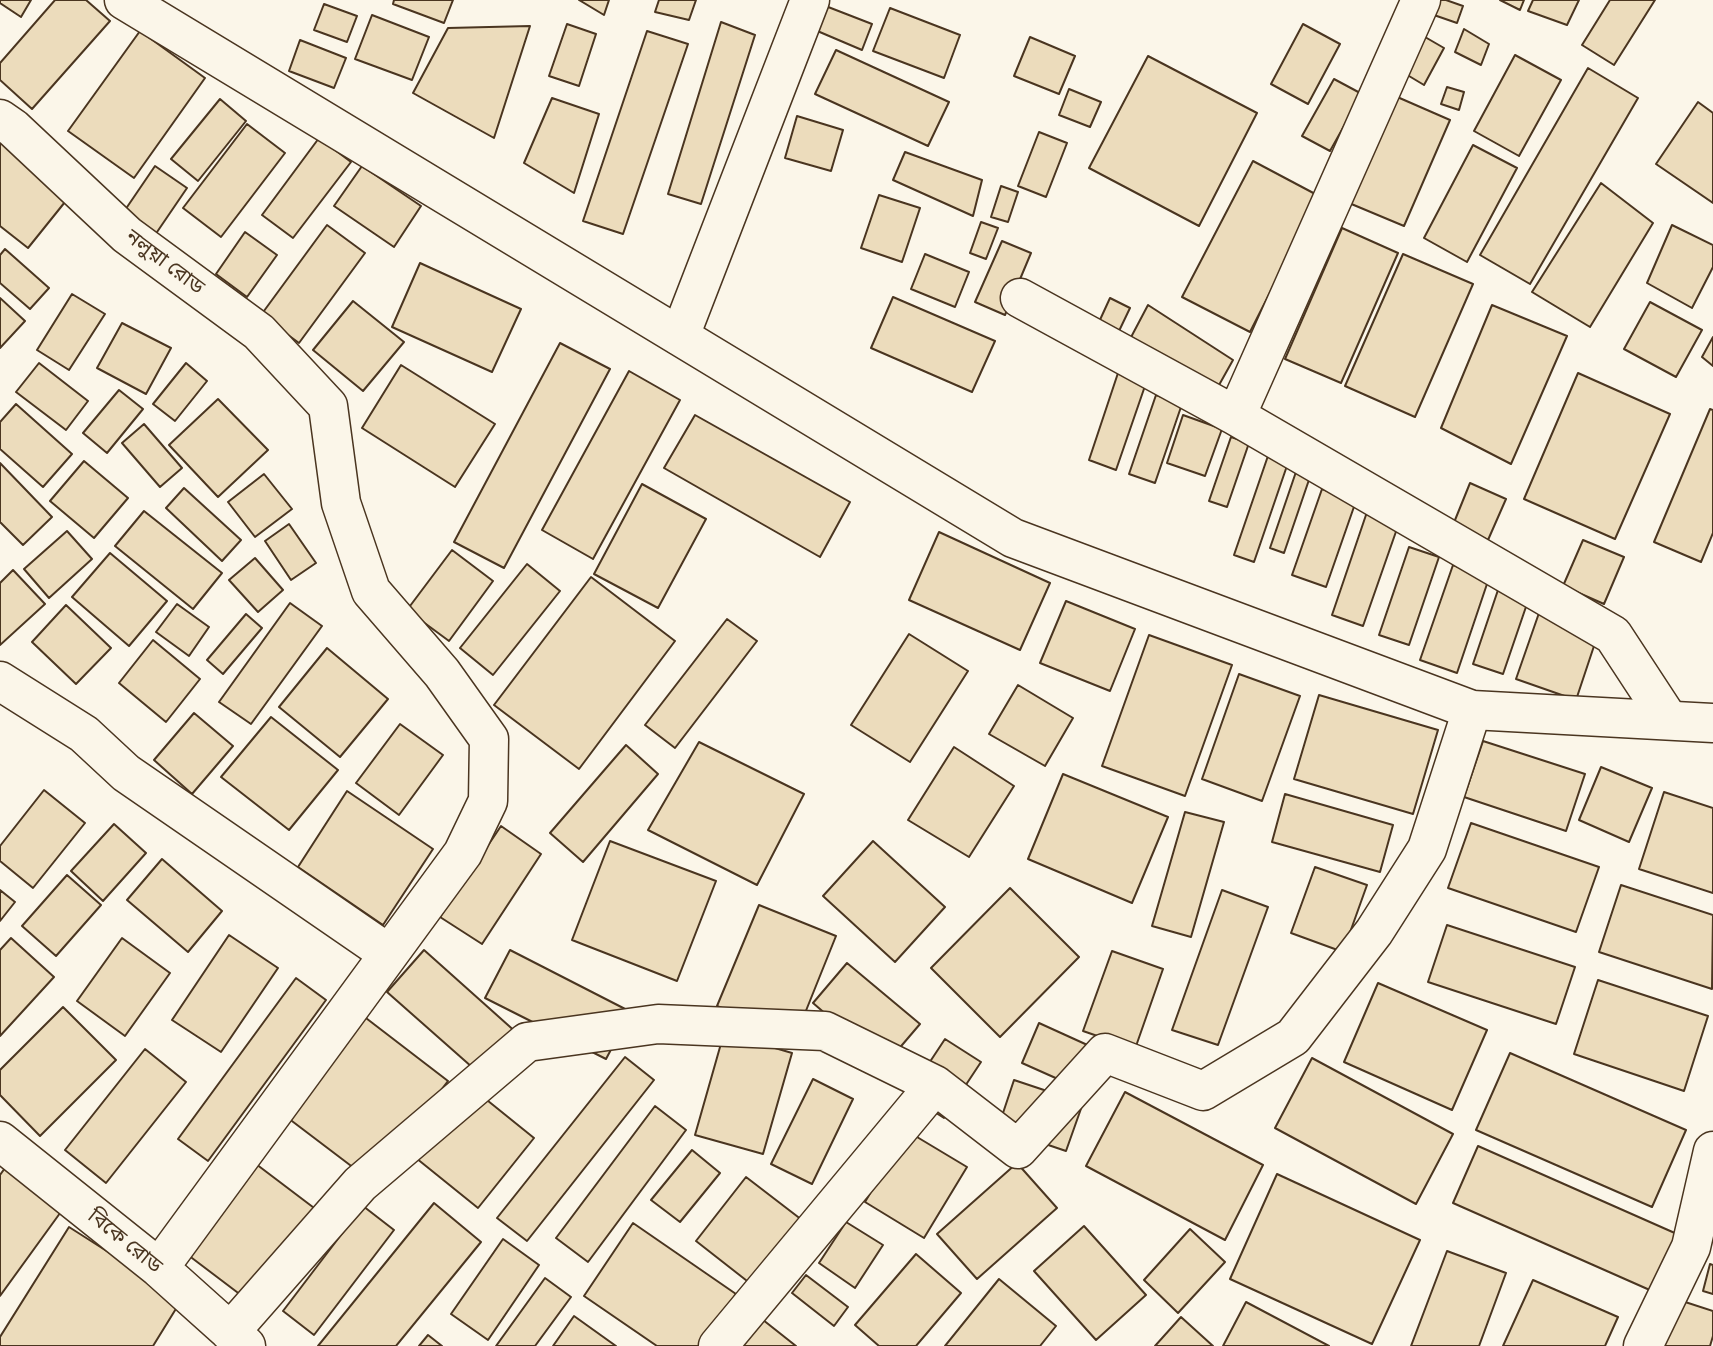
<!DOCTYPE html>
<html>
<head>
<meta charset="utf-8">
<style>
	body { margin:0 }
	canvas { display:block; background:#fbf6e9 }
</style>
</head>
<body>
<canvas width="1713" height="1346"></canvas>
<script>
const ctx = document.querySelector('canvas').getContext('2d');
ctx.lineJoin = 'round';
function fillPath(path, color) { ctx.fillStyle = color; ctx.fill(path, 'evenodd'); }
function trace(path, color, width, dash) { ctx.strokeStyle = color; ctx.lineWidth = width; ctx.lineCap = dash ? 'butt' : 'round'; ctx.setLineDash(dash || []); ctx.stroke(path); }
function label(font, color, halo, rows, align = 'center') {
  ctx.font = font + ' "Public Sans","Noto Sans Bengali",sans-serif'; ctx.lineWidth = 5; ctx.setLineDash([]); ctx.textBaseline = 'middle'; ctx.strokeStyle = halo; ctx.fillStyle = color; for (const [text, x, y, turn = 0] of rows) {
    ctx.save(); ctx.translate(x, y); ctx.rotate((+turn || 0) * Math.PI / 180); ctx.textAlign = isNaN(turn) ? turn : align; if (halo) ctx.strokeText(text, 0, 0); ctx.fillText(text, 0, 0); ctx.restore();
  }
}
const building = new Path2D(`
	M0,0H31L21,17L0,3Z
	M55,0H86L110,21L32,109L0,80V63Z
	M394,0H453L444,23L393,4Z
	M579,0H609L604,15Z
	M659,0H696L689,20L655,12Z
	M1436,0H1446L1463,6L1457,23L1431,14Z
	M1500,0H1524L1520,10Z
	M1533,0H1579L1567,25L1528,11Z
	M1610,0H1655L1614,65L1582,45Z
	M324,4L357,16L347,42L314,30Z
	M823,5L872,24L862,50L815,30Z
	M890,8L960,35L944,78L873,51Z
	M372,15L429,37L412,80L355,59Z
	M721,22L755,35L701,204L668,194Z
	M567,24L596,34L579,86L549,76Z
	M1303,24L1340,44L1308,104L1271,84Z
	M530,26L494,138L413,93L448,28Z
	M1464,29L1489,44L1481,65L1455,52Z
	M140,31L205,78L134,178L68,131Z
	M647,31L688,44L623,234L583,221Z
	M1030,37L1075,56L1059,94L1014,76Z
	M1425,37L1444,48L1424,85L1404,73Z
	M300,40L346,58L334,88L289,71Z
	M836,50L949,102L928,146L815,94Z
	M1515,55L1561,80L1519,156L1474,131Z
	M1148,56L1257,113L1199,226L1089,168Z
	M1588,68L1638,98L1530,284L1480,255Z
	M1334,79L1362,94L1330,151L1302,136Z
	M1447,87L1464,92L1459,110L1441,104Z
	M1069,89L1101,102L1090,127L1059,115Z
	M1395,96L1450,120L1404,226L1349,203Z
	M552,98L599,114L574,193L524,163Z
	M220,99L246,121L198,181L171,159Z
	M1698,102L1713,113V203L1656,164Z
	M797,116L843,130L831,171L785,158Z
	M247,124L285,153L221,237L183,208Z
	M1039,132L1067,143L1046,197L1018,186Z
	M319,138L351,162L293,238L262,215Z
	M0,142L69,197L28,248L0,226Z
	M1473,145L1517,168L1467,262L1424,238Z
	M905,152L982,180L973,216L893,180Z
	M1253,161L1319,196L1250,332L1182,297Z
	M155,166L187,188L155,235L123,213Z
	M362,166L421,206L394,247L334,206Z
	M1601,183L1653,223L1590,327L1532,292Z
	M1001,186L1018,192L1008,222L991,217Z
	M879,195L920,208L902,262L861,248Z
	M981,222L998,228L986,259L970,253Z
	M327,225L365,253L299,343L261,315Z
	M1672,225L1713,245V267L1692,308L1647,283Z
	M1342,228L1398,253L1341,383L1285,359Z
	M245,232L277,255L247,297L216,274Z
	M1002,241L1031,253L1005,315L975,302Z
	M5,249L49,288L30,309L0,283V255Z
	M925,254L969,272L955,307L911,289Z
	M1403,254L1473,284L1415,417L1345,386Z
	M420,263L521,309L492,372L392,327Z
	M72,294L105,314L69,370L37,350Z
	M893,297L995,341L972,392L871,348Z
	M0,298L25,321L0,348Z
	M1110,298L1130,308L1119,331L1099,322Z
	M353,301L404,342L363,391L313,350Z
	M1650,302L1702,330L1676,377L1624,349Z
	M1148,305L1233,360L1214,394L1129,341Z
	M1492,305L1567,336L1511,464L1441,428Z
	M122,323L171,348L146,394L97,368Z
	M1713,337V366L1702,357Z
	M560,343L610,369L504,568L454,542Z
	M39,363L88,401L66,430L16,392Z
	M186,363L207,381L175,421L153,404Z
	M401,365L495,424L455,487L362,428Z
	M629,371L680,400L593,559L542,530Z
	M1118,373L1146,383L1116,470L1089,460Z
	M1578,373L1670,414L1615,539L1524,499Z
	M119,390L143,409L107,453L83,433Z
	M1156,395L1182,404L1155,483L1129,474Z
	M218,399L268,450L218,497L169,445Z
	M16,404L72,454L43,487L0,449V422Z
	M1710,409L1713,410V533L1701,562L1654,542Z
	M695,415L850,502L820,557L664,468Z
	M1183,415L1222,429L1205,476L1167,463Z
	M144,424L182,468L160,487L122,443Z
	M1231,437L1249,443L1227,507L1209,501Z
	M1270,450L1290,457L1254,562L1234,555Z
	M84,461L128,498L94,538L50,501Z
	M0,463L52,517L23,545L0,522Z
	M1298,466L1312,471L1284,553L1270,548Z
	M264,474L292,509L255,537L228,502Z
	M1470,483L1506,499L1488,540L1453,525Z
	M642,484L706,519L658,608L594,574Z
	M184,488L241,540L222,561L166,508Z
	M1322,489L1356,501L1326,587L1292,575Z
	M144,511L222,573L193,609L115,546Z
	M1367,512L1399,523L1363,626L1332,615Z
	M289,524L316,563L291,580L265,541Z
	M67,531L92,559L49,598L24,569Z
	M939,532L1050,583L1020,650L909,600Z
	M1583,540L1624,557L1604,604L1563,586Z
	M1409,547L1439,557L1409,645L1379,635Z
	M452,550L493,581L449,641L407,610Z
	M110,553L167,601L129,646L72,597Z
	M255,558L283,590L258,612L229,580Z
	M527,564L560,591L493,675L460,648Z
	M1453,565L1489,578L1457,673L1420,660Z
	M13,570L45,604L0,645V583Z
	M591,577L675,641L579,769L494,705Z
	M1499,587L1529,598L1503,674L1473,664Z
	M1066,601L1135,629L1110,691L1040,663Z
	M290,603L322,626L251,724L219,702Z
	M177,604L209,627L189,656L156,632Z
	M66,605L111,648L76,684L32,642Z
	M1539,613L1598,634L1576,700L1516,679Z
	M246,614L262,628L223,674L207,660Z
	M727,619L757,641L675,748L645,725Z
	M909,634L968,671L910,762L851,725Z
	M1149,635L1232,665L1185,796L1102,766Z
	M153,640L200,679L166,722L119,683Z
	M327,648L388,699L340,757L279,707Z
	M1239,674L1300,696L1262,801L1202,779Z
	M1018,685L1073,718L1045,766L989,734Z
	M1319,695L1438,730L1413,814L1294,779Z
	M194,713L233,746L192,794L154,760Z
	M271,717L338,770L289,830L221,777Z
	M400,724L443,755L399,815L356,783Z
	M1483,741L1585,774L1566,831L1464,797Z
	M699,742L804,794L757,885L648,830Z
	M626,745L658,774L583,862L550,833Z
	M954,747L1014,786L969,857L908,820Z
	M1601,767L1652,788L1629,842L1579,820Z
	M1063,774L1168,817L1132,903L1028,859Z
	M44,790L85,823L33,888L0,861V846Z
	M347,791L433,849L383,925L298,867Z
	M1664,792L1713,808V893L1639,869Z
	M1285,794L1393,825L1380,872L1272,842Z
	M1185,812L1224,822L1191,937L1152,926Z
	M1471,823L1599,867L1576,932L1448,888Z
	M114,824L146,853L103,901L71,871Z
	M501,826L541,854L482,944L440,917Z
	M610,841L716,881L677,981L572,940Z
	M873,841L945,907L895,962L823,896Z
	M162,859L222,911L188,952L127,900Z
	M1315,867L1367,885L1343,952L1291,933Z
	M67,875L101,905L56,956L22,926Z
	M1621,885L1713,915L1712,989L1599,952Z
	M1010,888L1079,957L1000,1037L931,968Z
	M0,890L15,902L0,921Z
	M1222,890L1268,907L1218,1045L1172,1030Z
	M759,905L836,936L795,1038L717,1006Z
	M1447,925L1575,967L1556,1024L1428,982Z
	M229,935L278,968L221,1052L172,1020Z
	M11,938L54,977L0,1036V950Z
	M122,938L170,973L125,1036L77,1001Z
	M424,950L518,1034L481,1075L387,992Z
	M510,950L631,1012L606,1059L485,998Z
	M1112,951L1163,969L1135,1049L1083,1031Z
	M847,963L920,1024L885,1065L813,1003Z
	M296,978L326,1000L208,1161L178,1139Z
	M1598,980L1708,1016L1684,1091L1574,1054Z
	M1378,983L1487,1030L1452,1110L1344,1062Z
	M63,1007L116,1060L40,1136L0,1095V1070Z
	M362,1015L448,1081L371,1181L284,1115Z
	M1039,1023L1105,1053L1087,1092L1022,1063Z
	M724,1033L792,1053L763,1154L695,1135Z
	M945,1039L981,1062L944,1118L908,1095Z
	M145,1049L186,1082L106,1183L65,1150Z
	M1510,1053L1686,1130L1652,1207L1476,1130Z
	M625,1057L654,1080L527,1241L497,1218Z
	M1312,1058L1453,1134L1416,1204L1275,1128Z
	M813,1079L853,1099L812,1184L771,1164Z
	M1014,1080L1083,1103L1066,1151L998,1128Z
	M472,1088L534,1138L478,1208L416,1158Z
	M1125,1092L1263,1165L1225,1240L1086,1166Z
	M655,1106L686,1130L588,1262L556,1238Z
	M907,1131L967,1167L924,1238L865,1202Z
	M1478,1146L1677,1234L1652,1291L1453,1203Z
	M692,1150L720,1173L680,1222L651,1200Z
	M1017,1163L1057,1208L977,1279L937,1234Z
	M256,1164L326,1217L258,1308L188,1255Z
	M5,1168L63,1209L0,1296V1175Z
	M1277,1174L1420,1240L1372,1344L1230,1279Z
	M746,1177L815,1230L765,1295L696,1241Z
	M434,1203L481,1242L396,1346H318Z
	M363,1206L394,1230L314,1335L283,1311Z
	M846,1222L883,1245L855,1288L819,1263Z
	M633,1223L736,1294L701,1346H657L584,1296Z
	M1084,1226L1146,1295L1096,1340L1034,1271Z
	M69,1227L182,1299L153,1346H0V1337Z
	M1190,1229L1225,1262L1178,1313L1144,1280Z
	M503,1239L539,1265L488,1340L451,1314Z
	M1447,1251L1506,1273L1479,1346H1411Z
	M916,1254L961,1293L916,1346H879L855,1325Z
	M1710,1264L1713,1265V1294L1703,1291Z
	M806,1275L848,1307L834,1326L792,1293Z
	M545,1278L571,1297L535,1346H496Z
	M999,1279L1056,1326L1040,1346H945Z
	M1533,1280L1618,1317L1605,1346H1503Z
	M1679,1300L1713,1311V1336L1710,1346H1664Z
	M1246,1302L1329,1346H1223Z
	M753,1312L796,1346H727Z
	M574,1316L616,1346H553Z
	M1181,1317L1213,1346H1155Z
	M428,1335L442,1346H419Z`);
const street = new Path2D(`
	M0,119L13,128L127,235L259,332L328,406L341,503L371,591L442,673L489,739L488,801L463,853L159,1268
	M1020,298L1236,416L1613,635L1668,719
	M680,336L810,0
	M1236,416L1421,0
	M0,681L84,734L126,773L389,954
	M0,1141L159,1268L246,1346
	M230,1332L360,1184L527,1042L658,1024L825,1031L935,1085
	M718,1346L935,1085L1018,1149L1105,1053L1203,1091L1293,1037L1374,932L1427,849L1472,710
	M1643,1346L1691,1247L1713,1151`);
const secondary = new Path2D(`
	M124,0L1013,538L1472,710L1713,723`);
const streetNames = [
	["নলুয়া রোড",165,262,37],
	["বিকে রোড",125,1241,39]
];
fillPath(building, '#ecdcbc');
trace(building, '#4a3520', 2);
trace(street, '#4a3520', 41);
trace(secondary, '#4a3520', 41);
trace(street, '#fbf6e9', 38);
trace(secondary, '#fbf6e9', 38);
label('21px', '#4a3520', '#fbf6e9', streetNames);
</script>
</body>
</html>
